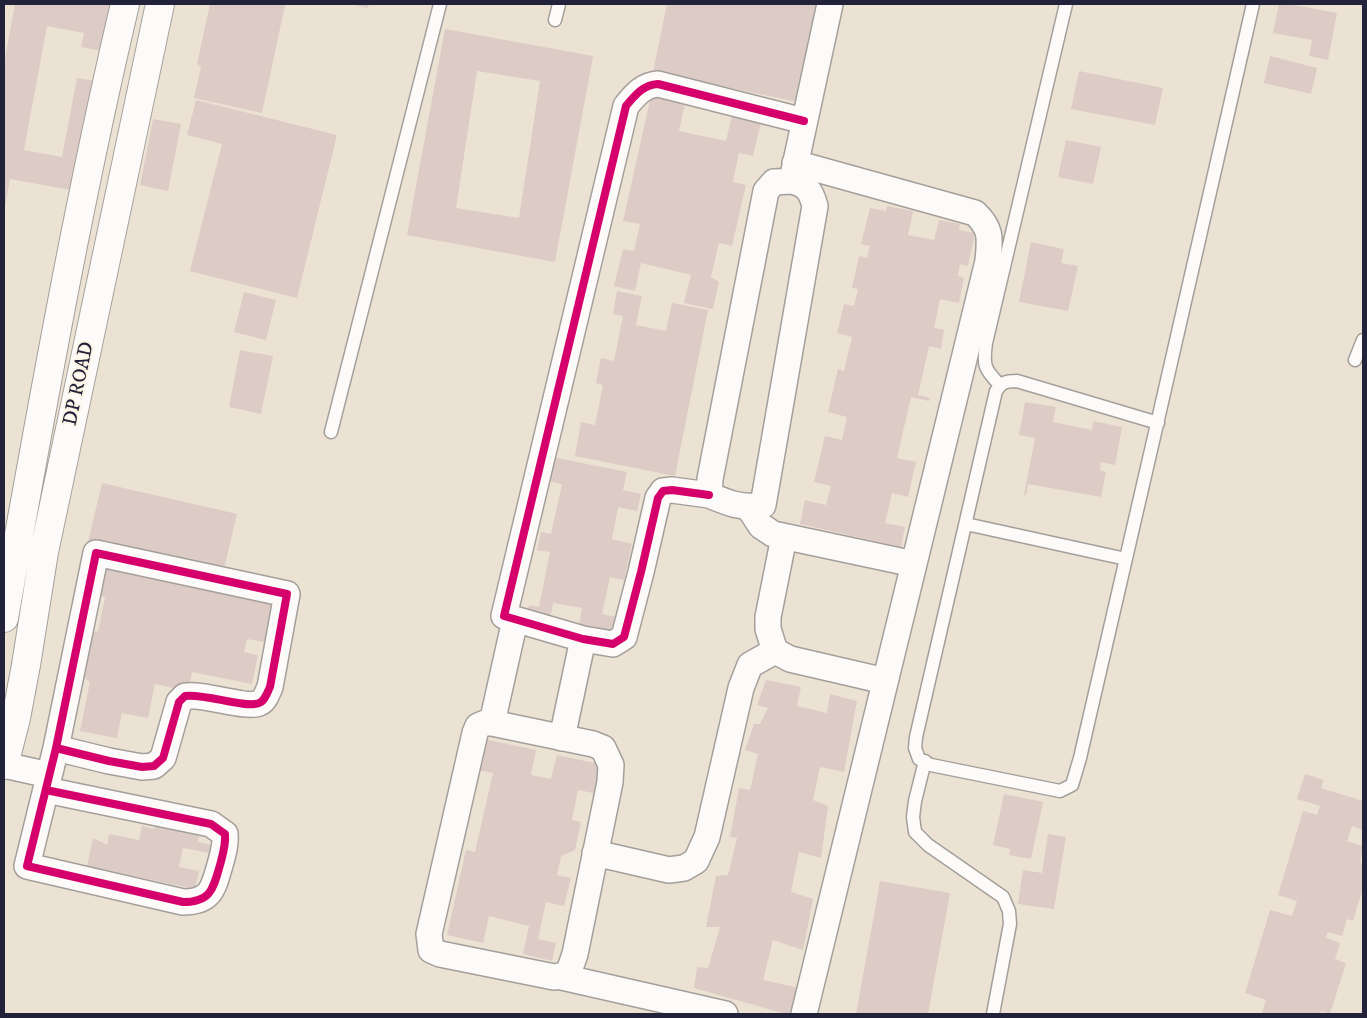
<!DOCTYPE html>
<html>
<head>
<meta charset="utf-8">
<style>
	body { margin:0 }
	#map { position:relative; width:1367px; height:1018px; overflow:hidden; background:#ece2d4; font-family:"IM FELL DW Pica",serif }
	canvas { display:block }
	.frame { position:absolute; inset:0; border:5px solid #22223b; pointer-events:none }
</style>
</head>
<body>
<div id="map">
<canvas width="1367" height="1018"></canvas>
<div class="frame"></div>
</div>
<script>
const ctx = document.querySelector('canvas').getContext('2d');
ctx.lineJoin = 'round';
function fillPath(path, color) { ctx.fillStyle = color; ctx.fill(path, 'evenodd'); }
function trace(path, color, width, dash) { ctx.strokeStyle = color; ctx.lineWidth = width; ctx.lineCap = dash ? 'butt' : 'round'; ctx.setLineDash(dash || []); ctx.stroke(path); }
function label(font, color, halo, rows, align = 'center') {
  ctx.font = font + ' "IM FELL DW Pica",serif'; ctx.lineWidth = 4; ctx.setLineDash([]); ctx.textBaseline = 'middle'; ctx.strokeStyle = halo; ctx.fillStyle = color; for (const [text, x, y, turn = 0] of rows) {
    ctx.save(); ctx.translate(x, y); ctx.rotate((+turn || 0) * Math.PI / 180); ctx.textAlign = isNaN(turn) ? turn : align; if (halo) ctx.strokeText(text, 0, 0); ctx.fillText(text, 0, 0); ctx.restore();
  }
}
const building = new Path2D(`
	M15,4H111L102,51L81,47L84,33L47,26L24,150L62,157L77,78L96,81L76,191L10,179L5,206L4,64Z
	M210,4H278L285,5L262,113L194,98L201,66L197,64Z
	M351,4H369L368,8Z
	M667,4H818L798,102L653,72Z
	M1279,4H1289L1337,13L1328,60L1309,56L1312,40L1273,33Z
	M445,29L593,56L555,262L407,235ZM477,71L540,81L519,218L456,208Z
	M1270,56L1317,68L1311,94L1264,83Z
	M1079,71L1163,88L1155,125L1071,109Z
	M652,91L686,99L679,131L726,141L733,111L762,118L753,156L739,153L733,182L746,185L732,246L719,243L711,277L719,282L713,309L684,303L691,275L641,263L635,291L614,286L623,249L634,251L640,224L623,221Z
	M196,100L337,135L297,298L190,271L222,144L187,135Z
	M153,119L181,124L168,191L140,185Z
	M1066,140L1101,147L1093,184L1058,177Z
	M887,206L913,211L908,235L934,240L939,220L960,224L959,230L975,233L968,266L960,264L958,276L964,278L959,303L940,299L934,328L944,330L941,349L929,346L918,395L930,398L929,401L911,397L897,458L916,462L908,497L892,493L885,523L905,527L901,547L800,524L805,500L826,505L831,486L814,482L825,436L842,440L847,417L828,412L838,369L844,371L852,337L837,333L844,304L854,306L858,289L852,288L859,256L867,258L870,246L861,244L870,208L886,211Z
	M1031,242L1064,249L1061,263L1078,266L1068,311L1019,302Z
	M617,291L642,296L636,325L666,331L672,303L708,310L675,476L575,456L581,422L595,425L603,385L596,383L601,358L614,361L623,316L613,314Z
	M244,292L276,300L266,340L234,332Z
	M240,350L273,356L261,414L229,407Z
	M1025,402L1056,407L1053,422L1092,430L1093,421L1122,427L1115,465L1101,462L1100,470L1106,472L1101,497L1028,484L1026,495H1024L1035,438L1019,435Z
	M552,457L627,472L623,490L641,494L637,511L618,507L612,539L632,544L624,580L610,577L602,614L617,617L612,638L578,631L582,608L553,603L550,620L526,615L529,605L539,607L550,552L537,550L541,532L551,534L562,484L548,481Z
	M102,483L237,514L223,573L88,542Z
	M103,562L279,598L270,643L247,639L244,652L258,655L252,684L192,672L188,691L155,684L148,718L122,713L117,738L80,731L90,682L81,676L92,632L98,631L105,597L96,595Z
	M766,680L801,687L797,706L827,713L830,694L857,701L844,772L820,767L813,800L828,806L821,858L799,852L791,892L813,899L803,950L773,940L763,980L799,988L793,1014H786L694,988L697,967L708,968L720,927H706L716,876L728,875L737,838L730,837L739,788L750,790L758,754L745,750L754,724H760L768,708L757,705Z
	M484,739L536,750L531,775L551,779L557,755L604,765L598,794L578,790L572,820L581,822L575,850L561,856L557,875L571,878L564,906L546,902L538,939L556,943L552,961L523,954L529,926L489,916L483,943L447,935L466,850L475,852L493,773L477,770Z
	M1305,774L1324,780L1321,788L1363,801V830L1352,826L1347,841L1363,846L1360,863L1363,864V888L1353,921L1347,919L1342,936L1328,932L1326,938L1340,943L1335,959L1346,963L1330,1014L1321,1011L1320,1014H1262L1266,1000L1245,993L1270,910L1292,916L1297,901L1278,895L1303,811L1317,815L1320,806L1297,799Z
	M1004,794L1043,802L1031,859L1009,855L1010,849L993,845Z
	M156,821L201,830L198,842L211,845L210,853L183,848L179,867L199,871L195,889L87,866L93,838L107,845L109,834L139,840L142,826L154,829Z
	M1048,834L1066,837L1054,909L1018,904L1023,870L1042,873Z
	M880,881L950,893L928,1014H856Z`);
const lane = new Path2D(`
	M555,20L559,4
	M1355,360L1363,340
	M1000,385C984,369 983,365 986,343L1066,4
	M1158,423L1017,381C1006,381 1002,382 996,391L916,737L915,748L919,759L931,765L1060,791L1072,785L1080,758C1138,507 1196,255 1253,4
	M331,432L440,4
	M966,524L1126,559
	M925,761L915,801L913,817L915,832L928,845L1003,897L1009,911L1010,924L993,1014`);
const street = new Path2D(`
	M795,163L975,213C992,229 990,239 988,261L804,1014
	M792,180L830,4
	M792,181C807,185 811,191 815,206L763,505C742,509 728,503 709,495L710,479L766,191L774,182Z
	M709,495L672,490L663,491L658,498L641,572L624,637L613,644L583,639L504,616L626,106C635,95 643,85 658,84L804,121
	M749,508L761,526L773,534L914,564
	M784,537L768,617V629L775,651L790,659L885,681
	M485,723H492L593,744L603,748L611,765L610,782L575,954C570,968 570,976 554,977L440,954L431,950L429,934L475,733L478,726Z
	M492,723L515,620
	M562,738L583,639
	M4,765L49,775
	M46,790L211,824L225,834C226,845 223,854 220,865C213,889 211,902 183,902L27,866L56,748L96,553L287,594L270,687C267,693 265,701 259,703C247,709 204,693 185,696L179,702L163,758L154,766L142,767L109,761L56,748
	M595,853L669,870L684,868L696,861L707,837L741,688L750,665L775,651
	M562,977L725,1014`);
const secondary = new Path2D(`
	M4,618C41,413 77,207 125,4
	M4,765L16,718L26,665L44,552L160,4`);
const cycleway = new Path2D(`
	M709,495L672,490L663,491L658,498L641,572L624,637L613,644L583,639L504,616L626,106C635,95 643,85 658,84L804,121
	M46,790L211,824L225,834C226,845 223,854 220,865C213,889 211,902 183,902L27,866L56,748L96,553L287,594L270,687C267,693 265,701 259,703C247,709 204,693 185,696L179,702L163,758L154,766L142,767L109,761L56,748`);
const streetNames = [
	["DP ROAD",80,384,-78]
];
fillPath(building, '#ddcbc5');
trace(lane, '#a49f9a', 15);
trace(street, '#a49f9a', 28);
trace(secondary, '#a49f9a', 30);
trace(lane, '#fcfbf9', 12);
trace(street, '#fcfbf9', 25);
trace(secondary, '#fcfbf9', 28);
trace(cycleway, '#d6006c', 8);
label('20px', '#22223b', '#fcf5e5', streetNames);
</script>
</body>
</html>
